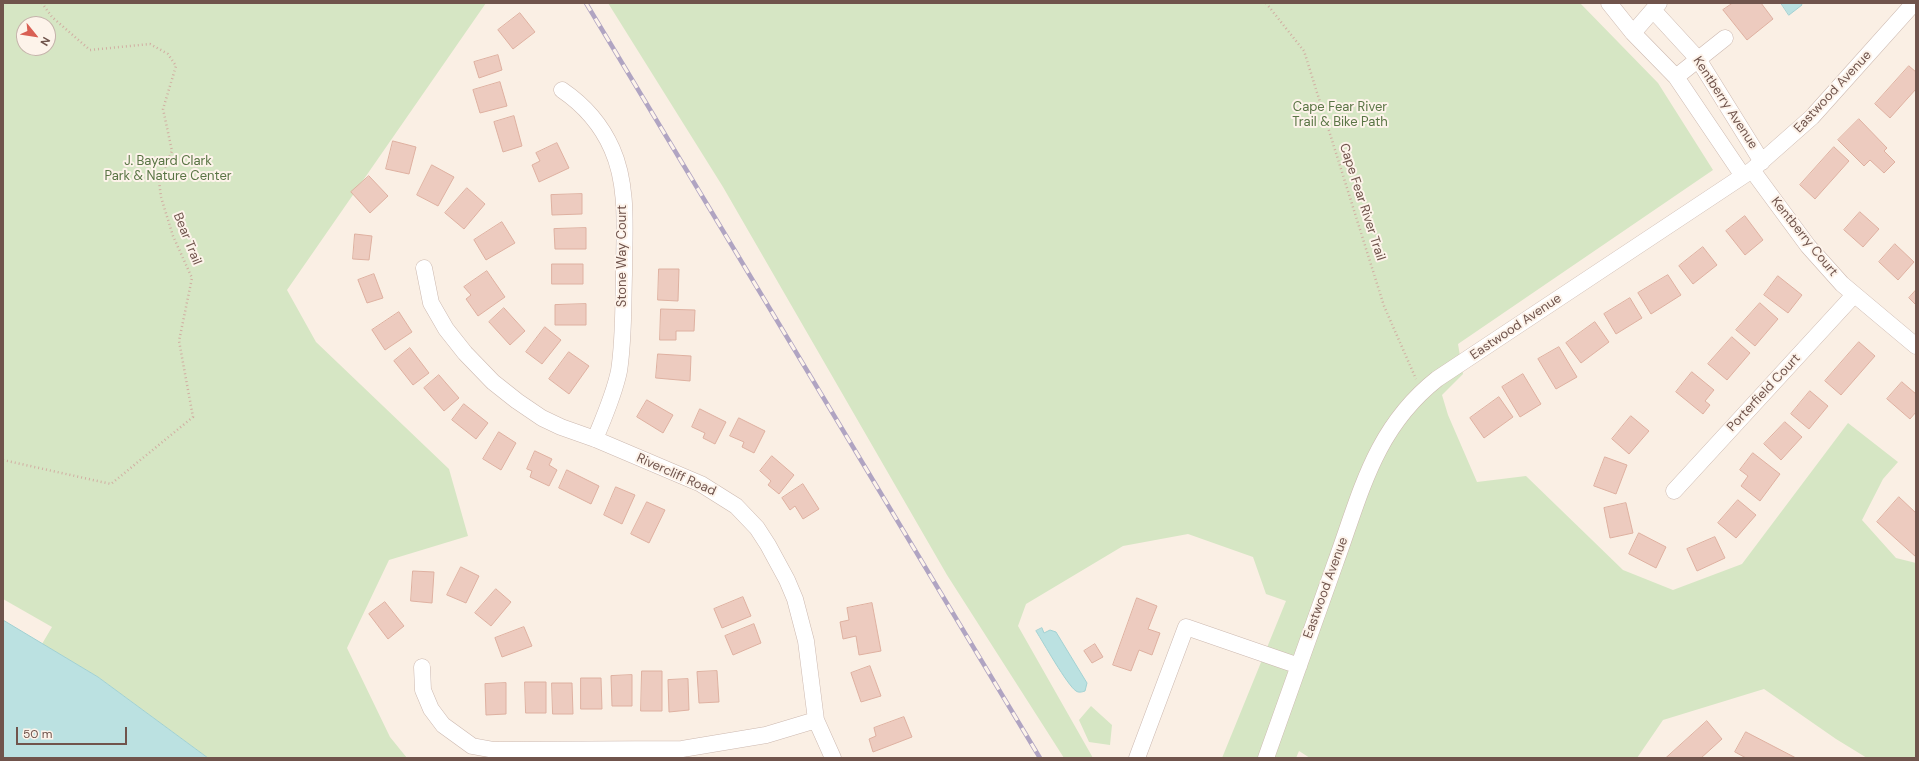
<!DOCTYPE html>
<html>
<head>
<meta charset="utf-8">
<style>
	body { margin:0 }
	#map { position:relative; width:1919px; height:761px; overflow:hidden; background:#faefe4; font-family:"DM Sans",sans-serif }
	canvas { display:block }
	.frame { position:absolute; inset:0; border:4px solid #70544c; pointer-events:none }
	.north { position:absolute; left:16px; top:16px; width:40px; height:40px; box-sizing:border-box; background:#fdf3ea; border:1px solid #c5b3ab; border-radius:50%; rotate:120deg; font-size:11px; font-weight:700; line-height:16px; text-align:center; color:#70544c }
	.north::after { content:''; display:block; margin:auto; width:14px; height:18px; background:#d96054; clip-path:polygon(50% 0,100% 100%,50% 72%,0 100%) }
	.scale { position:absolute; left:16px; top:727px; width:111px; height:18px; box-sizing:border-box; border:2px solid #70544c; border-top:0; padding-left:5px; font-size:12px; line-height:14px; white-space:nowrap; color:#70544c; -webkit-text-stroke:3px #fdf3ea; paint-order:stroke }
</style>
</head>
<body>
<div id="map">
<canvas width="1919" height="761"></canvas>
<div class="frame"></div>
<div class="north">N</div>
<div class="scale">50 m</div>
</div>
<script>
const ctx = document.querySelector('canvas').getContext('2d');
ctx.lineJoin = 'round';
function fillPath(path, color) { ctx.fillStyle = color; ctx.fill(path, 'evenodd'); }
function trace(path, color, width, dash) { ctx.strokeStyle = color; ctx.lineWidth = width; ctx.lineCap = dash ? 'butt' : 'round'; ctx.setLineDash(dash || []); ctx.stroke(path); }
function label(font, color, halo, rows, align = 'center') {
  ctx.font = font + ' "DM Sans",sans-serif'; ctx.lineWidth = 4; ctx.setLineDash([]); ctx.textBaseline = 'middle'; ctx.strokeStyle = halo; ctx.fillStyle = color; for (const [text, x, y, turn = 0] of rows) {
    ctx.save(); ctx.translate(x, y); ctx.rotate((+turn || 0) * Math.PI / 180); ctx.textAlign = isNaN(turn) ? turn : align; if (halo) ctx.strokeText(text, 0, 0); ctx.fillText(text, 0, 0); ctx.restore();
  }
}
const green = new Path2D(`
	M3,3H486L287,290L316,342L449,469L468,536L389,560L347,648L390,737L407,758H208L98,677L42,644L52,627L3,599ZM24,24H48V48H24Z
	M608,3H1580L1658,83L1713,170L1458,344L1463,374L1442,395L1448,415L1477,482L1526,476L1623,570L1673,590L1742,564L1848,423L1898,462L1883,479L1862,520L1896,558L1916,563V758H1867L1836,739L1764,689L1663,720L1637,758H1310L1299,751L1296,758H1222L1286,601L1266,594L1253,557L1188,534L1123,546L1026,604L1018,626L1093,758H1064L947,575L723,187Z
	M1091,706L1112,725L1110,745L1089,742L1079,720Z`);
const water = new Path2D(`
	M1781,3H1801L1802,5L1789,15Z
	M3,620L98,677L208,758H3Z
	M1042,628L1044,633L1050,630L1056,632L1087,683L1085,691C1082,692 1079,693 1076,691C1067,685 1043,642 1036,631Z`);
const building = new Path2D(`
	M1733,3H1761L1773,19L1747,40L1723,10Z
	M520,13L535,32L513,49L498,30Z
	M498,55L502,70L479,78L474,62Z
	M1909,66L1916,72V89L1890,118L1875,104Z
	M500,82L507,106L480,113L473,90Z
	M514,116L522,146L503,152L494,122Z
	M1859,119L1887,148L1884,151L1895,162L1884,173L1870,160L1864,166L1838,140Z
	M393,141L416,147L409,174L386,169Z
	M557,143L569,168L539,182L532,165L540,161L536,153Z
	M1834,147L1849,161L1815,199L1800,185Z
	M432,165L454,177L438,206L417,195Z
	M369,176L388,196L370,213L351,192Z
	M467,188L485,204L464,229L445,213Z
	M582,194V214L552,215L551,195Z
	M1860,212L1879,229L1863,247L1844,230Z
	M1745,216L1763,240L1745,255L1726,231Z
	M502,222L515,243L486,260L474,240Z
	M586,228V249H555L554,229Z
	M355,234L372,236L369,260L353,259Z
	M1895,244L1914,262L1898,280L1879,262Z
	M1703,247L1717,265L1693,284L1679,266Z
	M552,264H583V284H552Z
	M659,269H679L678,301L658,300Z
	M487,271L505,297L478,316L466,299L471,295L464,287Z
	M374,274L383,298L367,303L358,280Z
	M1668,275L1681,295L1651,314L1638,293Z
	M1778,276L1802,295L1788,313L1764,295Z
	M1916,290V305L1909,298Z
	M1630,298L1642,318L1616,334L1604,314Z
	M1760,303L1778,319L1755,346L1736,330Z
	M586,304V325H555V305Z
	M504,308L525,331L510,345L489,322Z
	M661,309L695,310L694,331H676V340H660Z
	M399,312L412,332L385,350L372,330Z
	M1595,322L1609,342L1581,363L1566,343Z
	M545,327L561,340L542,364L526,352Z
	M1732,337L1750,353L1727,380L1708,364Z
	M1859,342L1875,356L1841,395L1825,381Z
	M1559,347L1577,377L1556,389L1538,359Z
	M410,348L429,373L413,385L394,361Z
	M569,352L589,366L569,394L549,379Z
	M658,354L691,356L690,381L656,378Z
	M1692,372L1714,390L1705,401L1710,405L1703,414L1676,392Z
	M1523,374L1541,404L1520,417L1502,387Z
	M439,375L459,398L444,411L424,388Z
	M1902,382L1916,394V412L1910,419L1887,399Z
	M1810,391L1828,406L1809,429L1791,414Z
	M1499,397L1513,417L1484,438L1470,418Z
	M647,400L673,415L663,433L637,417Z
	M464,404L488,423L476,439L452,420Z
	M700,409L726,422L715,444L703,438L705,433L692,427Z
	M1631,416L1649,431L1629,454L1612,439Z
	M739,418L765,431L754,453L742,447L744,442L730,436Z
	M1785,422L1802,437L1781,460L1764,444Z
	M499,432L516,443L501,470L483,459Z
	M535,451L552,459L549,465L557,470L549,486L530,477L532,471L527,469Z
	M1753,453L1780,474L1760,501L1741,486L1748,476L1740,470Z
	M772,456L794,475L779,494L768,485L771,481L760,471Z
	M1605,457L1627,465L1616,494L1594,486Z
	M567,470L599,486L591,504L559,488Z
	M803,484L819,509L803,519L795,506L790,510L782,498Z
	M616,487L635,495L622,524L604,515Z
	M1899,497L1916,513V557L1877,522Z
	M1738,500L1756,515L1736,538L1718,523Z
	M647,502L665,510L649,543L631,534Z
	M1626,503L1633,533L1610,538L1604,508Z
	M1639,533L1666,547L1656,568L1629,554Z
	M1715,537L1725,558L1697,571L1687,549Z
	M461,567L479,576L466,603L447,595Z
	M413,571L434,572L432,603L411,601Z
	M496,589L511,602L491,626L475,613Z
	M743,597L751,616L722,628L714,609Z
	M1137,598L1157,606L1148,629L1160,633L1152,655L1139,650L1131,671L1113,665Z
	M385,602L404,626L388,639L369,614Z
	M872,603L881,651L859,655L856,636L843,639L840,622L849,620L847,608Z
	M754,624L761,643L733,655L725,636Z
	M524,627L532,646L502,657L495,638Z
	M1095,644L1103,657L1092,663L1084,651Z
	M870,666L881,696L861,702L851,673Z
	M642,671H662V711H641Z
	M717,671L719,702L699,703L697,672Z
	M632,675V706H612L611,676Z
	M581,678H601L602,709H581Z
	M688,679L689,710L669,712L668,680Z
	M525,682H546V713H526Z
	M506,683V714L486,715L485,684Z
	M552,683H572L573,714H553Z
	M904,717L912,737L873,752L869,739L876,736L874,728Z
	M1707,721L1722,739L1701,758H1666Z
	M1746,732L1796,758H1746L1735,752Z`);
const path = new Path2D(`
	M1266,3L1304,51L1384,306L1416,379
	M3,460L111,484L193,417L179,341L192,278L173,236L161,197L159,181L172,151L163,109L176,66L168,54L150,44L90,50L52,17L42,3`);
const minor = new Path2D(`
	M1609,3L1633,33L1659,3
	M1653,10L1698,59L1762,162
	M1633,33L1676,77L1743,176
	M1676,77L1725,38
	M562,90C584,105 601,124 612,149C629,187 624,233 624,274C623,307 624,339 619,371C614,395 604,417 595,439
	M1752,170L1808,246L1842,284L1916,346
	M424,268L431,303L446,329L465,353L493,382L517,401L542,418L561,427L595,439L701,484L736,506L757,528L768,545L787,580L795,599L806,641L816,720L833,758
	M1674,491L1854,295
	M422,667L423,690L431,709L443,725L472,746L494,750L682,749L766,735L816,720
	M1137,758L1186,627L1299,666
	M1266,758C1289,693 1312,628 1335,564C1361,493 1374,429 1437,379L1752,170L1812,117L1914,3`);
const rail = new Path2D(`
	M586,3L1040,758`);
const streetNames = [
	["Eastwood Avenue",1833,92,-47],
	["Kentberry Avenue",1725,103,57],
	["Cape Fear River Trail",1362,202,72],
	["Kentberry Court",1804,237,51],
	["Bear Trail",187,239,68],
	["Stone Way Court",623,256,-90],
	["Eastwood Avenue",1516,327,-34],
	["Porterfield Court",1764,393,-47],
	["Rivercliff Road",676,475,24],
	["Eastwood Avenue",1326,588,-70]
];
const parkNames = [
	["Cape Fear River",1340,108],
	["Trail & Bike Path",1340,123],
	["J. Bayard Clark",168,162],
	["Park & Nature Center",168,177]
];
fillPath(green, '#d6e6c4');
fillPath(water, '#bbe1e1');
trace(water, '#a2d1d2', 1);
fillPath(building, '#edcbbf');
trace(building, '#deb0a0', 1);
trace(minor, '#ccb8af', 17);
trace(path, '#d1aea2', 2.5, [1, 3]);
trace(minor, '#fff', 16);
trace(rail, '#b0a4c2', 4.5);
trace(rail, '#fdf3ea', 3, [9]);
label('13px', '#70544c', '#fdf3ea', streetNames);
label('13px', '#5a7545', '#fdf3ea', parkNames);
</script>
</body>
</html>
